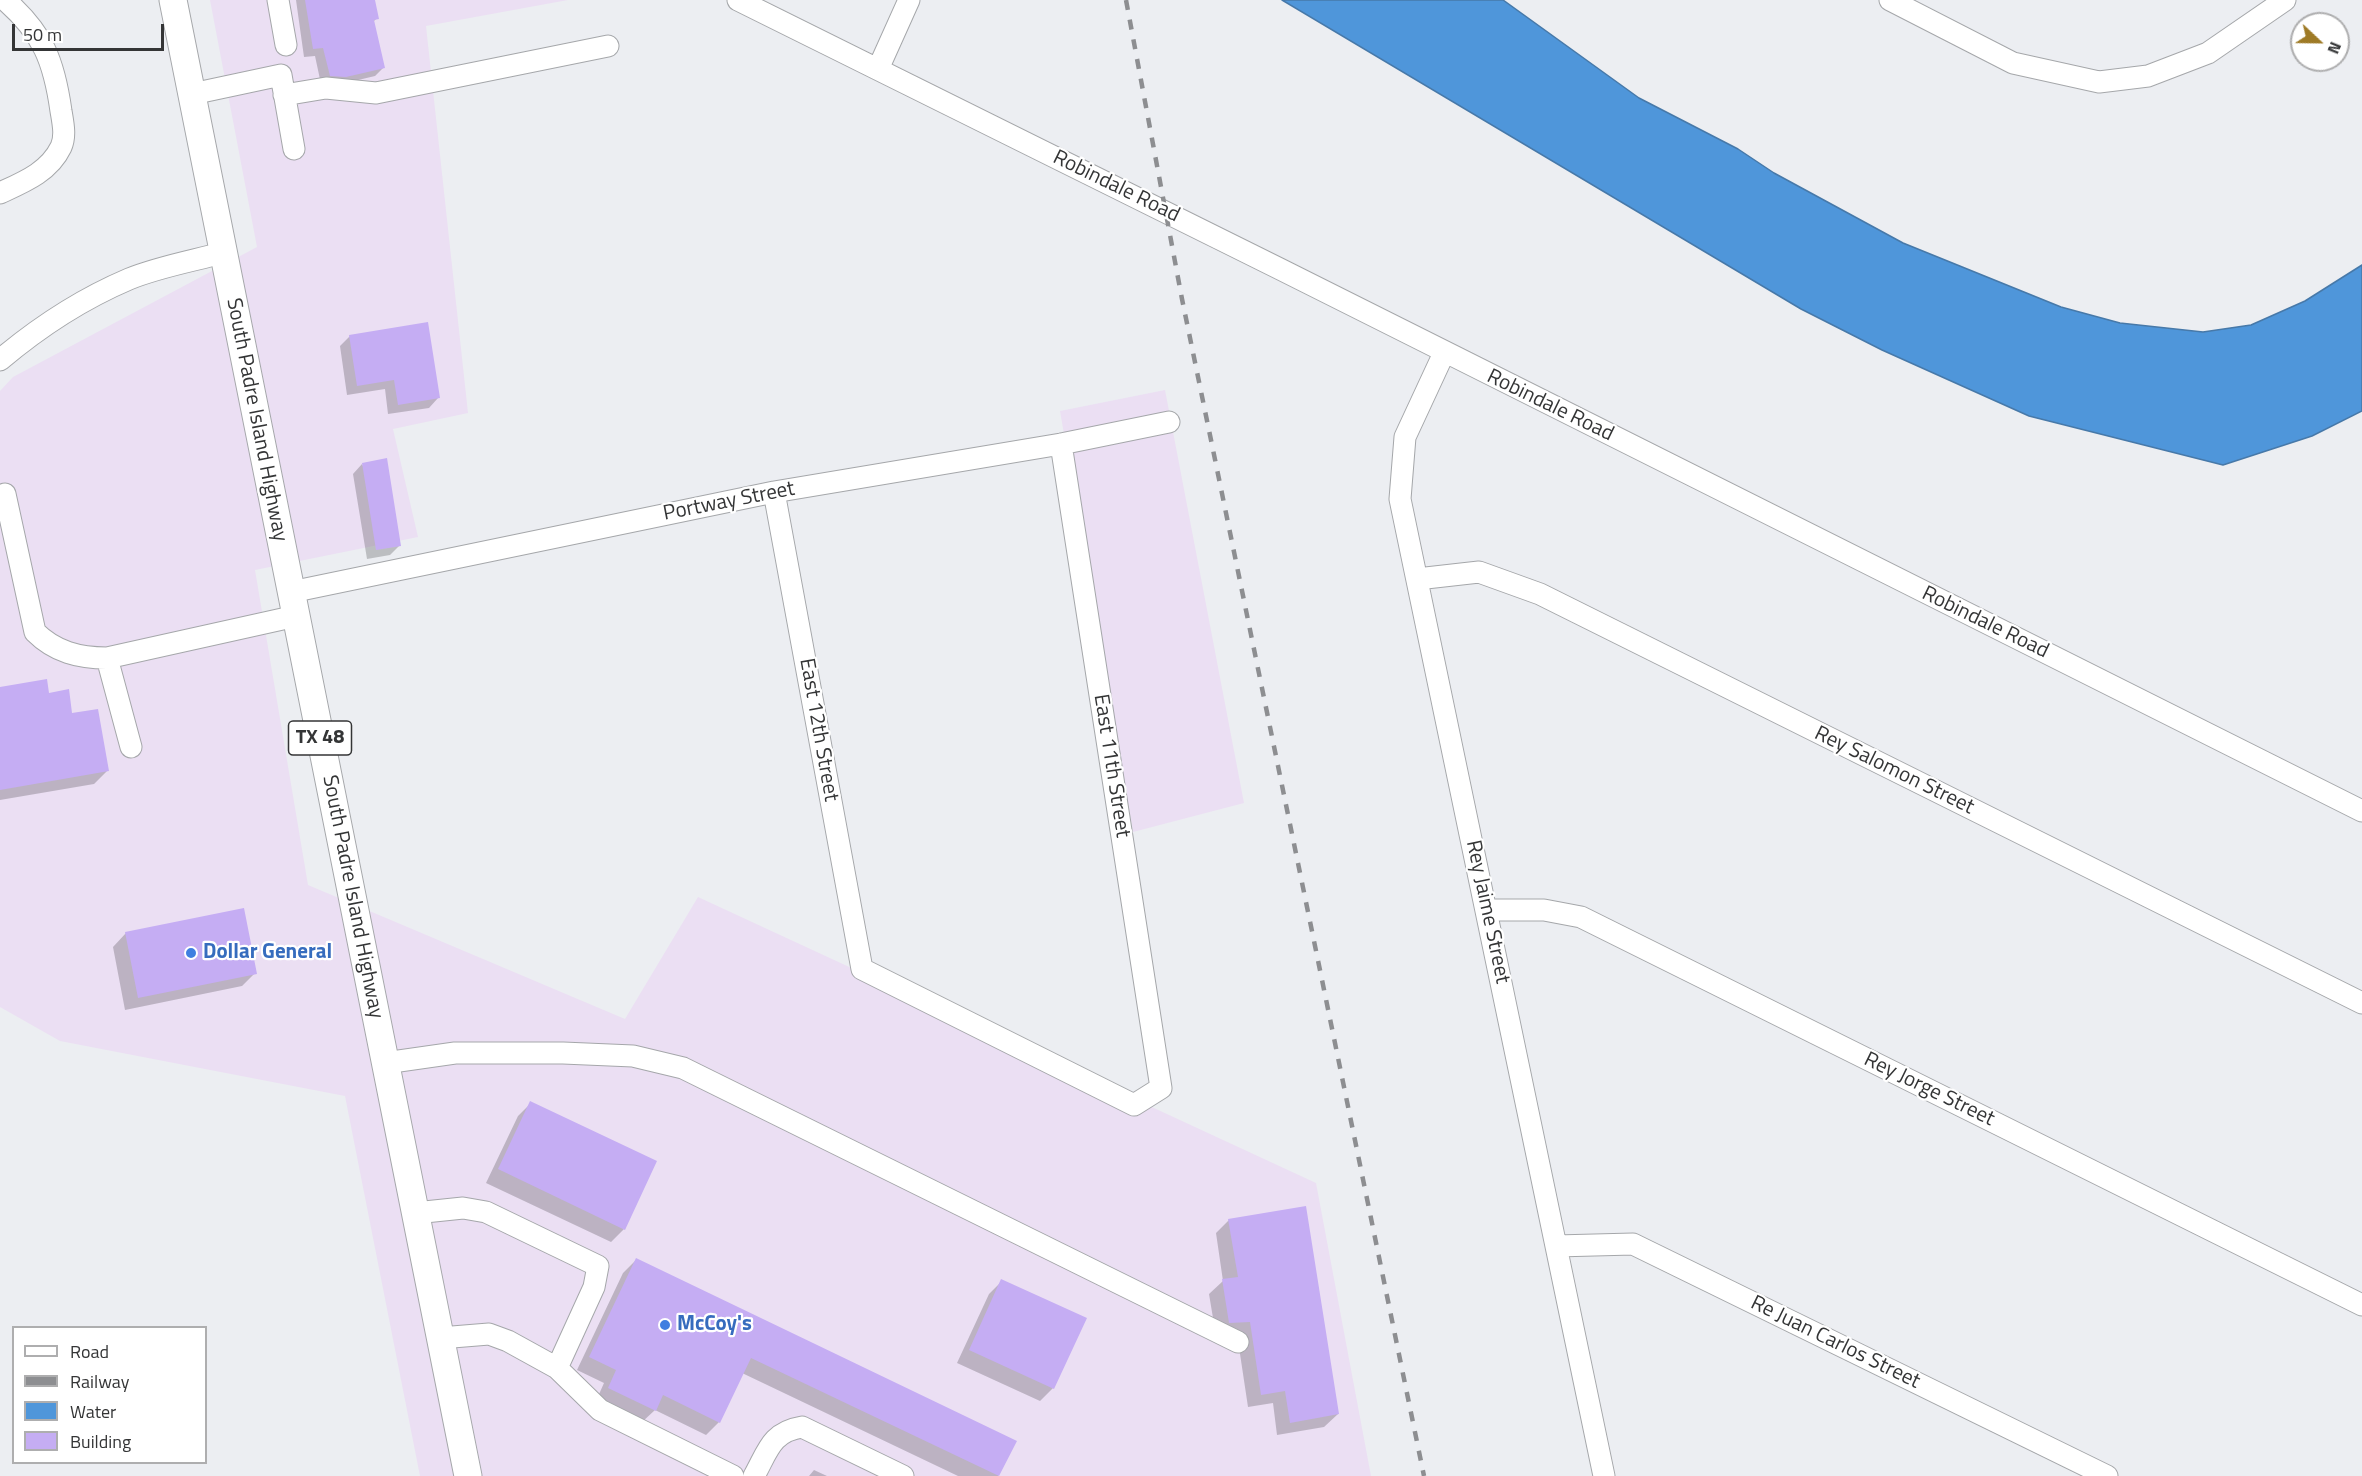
<!DOCTYPE html>
<html>
<head>
<meta charset="utf-8">
<style>
	body { margin:0 }
	#map { position:relative; width:2362px; height:1476px; overflow:hidden; background:#eceef2; font-family:"Titillium Web",sans-serif }
	canvas { display:block }
	.legend { position:absolute; left:12px; top:1326px; width:195px; height:138px; box-sizing:border-box; background:#fff; border:2px solid #aeaeaf; margin:0; padding:8px 10px; list-style:none; font-size:18px; color:#343536 }
	.legend li { display:flex; align-items:center; gap:12px; height:30px }
	.legend b { width:30px; border:2px solid #aeaeaf }
	.north { position:absolute; left:2290px; top:12px; width:60px; height:60px; box-sizing:border-box; background:#fff; border:2px solid #aeaeaf; border-radius:50%; rotate:112deg; font-size:16px; font-weight:700; line-height:24px; text-align:center; color:#343536 }
	.north::after { content:''; display:block; margin:auto; width:21px; height:27px; background:#9e7a26; clip-path:polygon(50% 0,100% 100%,50% 72%,0 100%) }
	.scale { position:absolute; left:12px; top:24px; width:152px; height:27px; box-sizing:border-box; border:3px solid #343536; border-top:0; padding-left:8px; font-size:18px; line-height:21px; white-space:nowrap; color:#343536; -webkit-text-stroke:4px #fff; paint-order:stroke }
</style>
</head>
<body>
<div id="map">
<canvas width="2362" height="1476"></canvas>
<ul class="legend">
<li><b style="height:8px;background:#fff"></b>Road</li>
<li><b style="height:8px;background:#8d8e91"></b>Railway</li>
<li><b style="height:16px;background:#4f96da"></b>Water</li>
<li><b style="height:16px;background:#c5adf3"></b>Building</li>
</ul>
<div class="north">N</div>
<div class="scale">50 m</div>
</div>
<script>
const ctx = document.querySelector('canvas').getContext('2d');
ctx.lineJoin = 'round';
function fillPath(path, color) { ctx.fillStyle = color; ctx.fill(path, 'evenodd'); }
function trace(path, color, width, dash) { ctx.strokeStyle = color; ctx.lineWidth = width; ctx.lineCap = dash ? 'butt' : 'round'; ctx.setLineDash(dash || []); ctx.stroke(path); }
function label(font, color, halo, rows, align = 'center') {
  ctx.font = font + ' "Titillium Web",sans-serif'; ctx.lineWidth = 4.5; ctx.setLineDash([]); ctx.textBaseline = 'middle'; ctx.strokeStyle = halo; ctx.fillStyle = color; for (const [text, x, y, turn = 0] of rows) {
    ctx.save(); ctx.translate(x, y); ctx.rotate((+turn || 0) * Math.PI / 180); ctx.textAlign = isNaN(turn) ? turn : align; if (halo) ctx.strokeText(text, 0, 0); ctx.fillText(text, 0, 0); ctx.restore();
  }
}
const industrial = new Path2D(`
	M210,0H568L426,26L468,413L393,429L418,537L255,570L308,885L625,1019L698,897L1316,1183L1371,1476H420L345,1096L60,1041L0,1007V391L13,377L257,247Z
	M1165,390L1244,803L1133,832L1060,411Z`);
const water = new Path2D(`
	M1282,0H1503L1639,98L1738,149L1774,173L1903,243L2061,307L2120,323L2203,332L2251,325L2305,301L2362,265V411L2312,436L2223,465L2029,416L1882,350L1801,309Z`);
const shadow = new Path2D(`
	M296,0H373L377,18L373,22L384,67L375,76L337,85L321,84L315,56L304,57Z
	M350,336L438,398L429,408L388,414L385,389L347,395L340,346Z
	M362,464L400,545L390,555L367,559L353,474Z
	M0,689L48,694L71,715L107,771L94,784L0,800Z
	M126,933L255,973L242,986L125,1010L113,947Z
	M531,1103L624,1229L611,1242L486,1183L518,1116Z
	M1229,1220L1338,1414L1324,1427L1277,1435L1273,1403L1248,1407L1237,1334L1216,1336L1209,1294L1223,1281L1216,1233Z
	M636,1260L1015,1441L998,1476H958L742,1373L719,1422L706,1435L655,1410L641,1423L596,1401L604,1383L577,1370L623,1273Z
	M1002,1281L1053,1388L1040,1401L957,1363L989,1294Z
	M814,1470L827,1476H809Z`);
const building = new Path2D(`
	M305,0H375L379,19L374,20L385,68L346,77L330,76L323,48L313,49Z
	M428,322L440,398L398,405L394,380L357,386L349,335Z
	M387,458L401,546L376,550L362,463Z
	M47,679L49,693L69,689L72,713L98,709L109,771L0,790V687Z
	M244,908L257,974L138,998L125,932Z
	M530,1101L657,1161L625,1230L498,1169Z
	M1306,1206L1339,1414L1290,1423L1285,1391L1261,1395L1250,1322L1229,1323L1222,1279L1238,1277L1228,1219Z
	M636,1258L1017,1441L999,1476L751,1358L720,1423L663,1395L656,1411L608,1388L616,1370L589,1357Z
	M1001,1279L1087,1318L1054,1389L969,1350Z`);
const minor = new Path2D(`
	M278,0L286,45
	M738,0C1281,267 1820,541 2362,811
	M1890,0L2013,63L2099,82L2148,76L2208,53L2285,0
	M878,69L909,0
	M192,94L281,75L294,149
	M284,95L326,88L376,93L608,46
	M0,193C24,182 49,172 61,147C66,136 63,123 61,111C54,61 43,33 5,0
	M1444,353L1405,437L1400,499L1604,1476
	M0,360C39,327 82,299 129,279C158,267 192,261 222,253
	M774,492L862,969L1134,1105L1161,1088L1061,444
	M5,494L35,632C55,652 79,658 107,658L296,616
	M1417,579L1479,572L1540,594L2362,1003
	M291,592L774,492L1061,444L1169,422
	M107,658L131,747
	M1486,910H1544L1581,917L2362,1305
	M385,1063L455,1053H563L633,1056L683,1068L1238,1342
	M415,1213L463,1208L486,1212L598,1266L594,1287L557,1368
	M1556,1246L1633,1244L2107,1476
	M440,1338L489,1334L508,1341L557,1368L600,1410L733,1476
	M754,1476C768,1451 771,1432 802,1427L903,1476`);
const major = new Path2D(`
	M173,0L468,1476`);
const rail = new Path2D(`
	M1126,0L1182,299L1424,1476`);
const markers = [
	[191,953,6,"#3f7fe0"],
	[665,1325,6,"#3f7fe0"]
];
const shields = [
	[320,738,63]
];
const shieldNames = [
	["TX 48",320,738]
];
const streetNames = [
	["Robindale Road",1116,187,26],
	["Robindale Road",1550,406,26],
	["South Padre Island Highway",256,420,79],
	["Portway Street",729,502,-11],
	["Robindale Road",1985,623,26],
	["East 12th Street",818,730,80],
	["East 11th Street",1111,766,81],
	["Rey Salomon Street",1894,771,26],
	["South Padre Island Highway",352,897,79],
	["Rey Jaime Street",1487,912,78],
	["Rey Jorge Street",1929,1090,26],
	["Re Juan Carlos Street",1835,1343,26]
];
const shopNames = [
	["Dollar General",203,953],
	["McCoy's",677,1325]
];
fillPath(industrial, '#ebdff3');
fillPath(water, '#4f96da');
trace(water, '#4779a9', 1.5);
fillPath(shadow, '#0003');
fillPath(building, '#c5adf3');
trace(minor, '#a5a7aa', 23);
trace(major, '#a5a7aa', 29);
trace(minor, '#fff', 21);
trace(major, '#fff', 27);
trace(rail, '#8d8e91', 4.5, [10, 10]);
for (const [x, y, r, color] of markers) { const dot = new Path2D(); dot.arc(x, y, r, 0, 2 * Math.PI); ctx.fillStyle = color; ctx.fill(dot); trace(dot, '#fff', 2); }
for (const [x, y, w] of shields) { const box = new Path2D(); box.roundRect(x - w / 2, y - 17, w, 34, 4.5); ctx.fillStyle = '#fff'; ctx.fill(box); trace(box, '#343536', 1.5); }
label('bold 20px', '#343536', null, shieldNames);
label('21px', '#343536', '#fff', streetNames);
label('bold 21px', '#366cbe', '#fff', shopNames, 'left');
</script>
</body>
</html>
